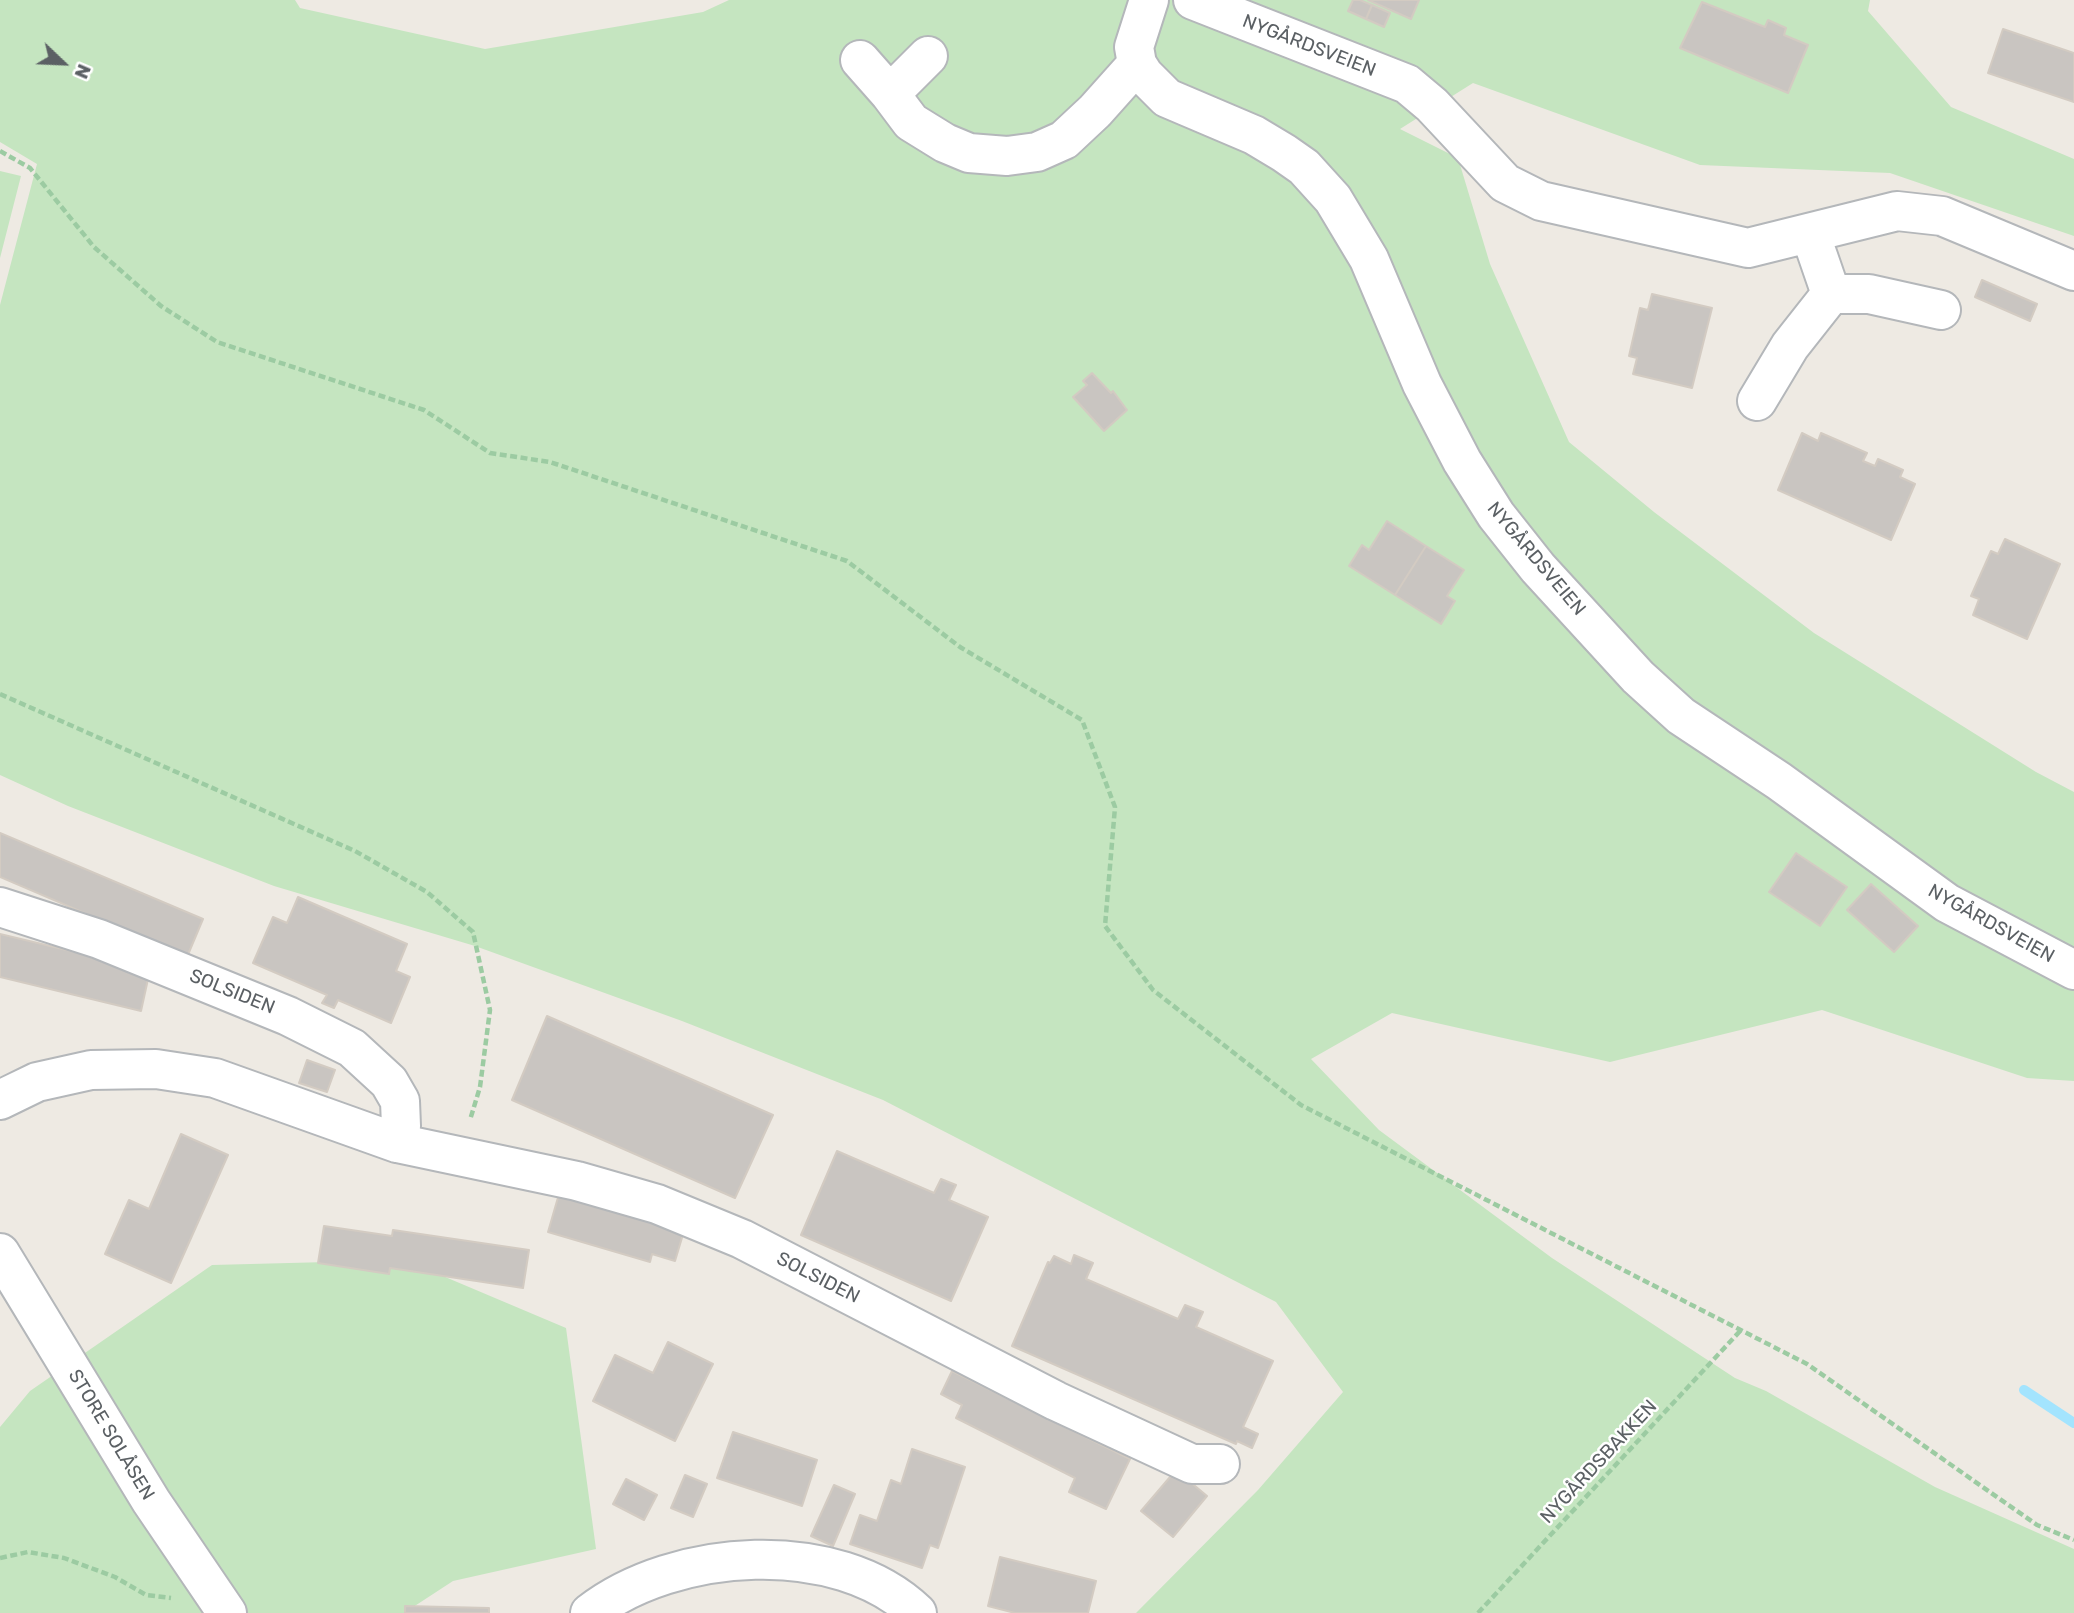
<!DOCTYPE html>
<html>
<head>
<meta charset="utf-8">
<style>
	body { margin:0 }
	#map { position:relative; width:2074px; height:1613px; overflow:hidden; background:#eeeae3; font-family:Rubik,sans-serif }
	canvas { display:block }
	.north { position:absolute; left:28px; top:28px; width:70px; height:70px; -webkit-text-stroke:5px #fff; paint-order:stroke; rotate:113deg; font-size:19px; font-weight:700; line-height:28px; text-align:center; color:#5b6064 }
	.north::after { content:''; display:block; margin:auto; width:24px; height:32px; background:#5b6064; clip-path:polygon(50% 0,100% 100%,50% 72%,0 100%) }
</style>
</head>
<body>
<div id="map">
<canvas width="2074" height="1613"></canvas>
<div class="north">N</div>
</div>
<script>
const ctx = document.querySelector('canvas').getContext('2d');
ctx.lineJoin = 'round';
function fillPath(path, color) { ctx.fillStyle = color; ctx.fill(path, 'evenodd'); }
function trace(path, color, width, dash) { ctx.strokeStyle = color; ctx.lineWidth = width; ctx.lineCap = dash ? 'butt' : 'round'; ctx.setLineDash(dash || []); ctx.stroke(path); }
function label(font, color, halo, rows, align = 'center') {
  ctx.font = font + ' Rubik,sans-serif'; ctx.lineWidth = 5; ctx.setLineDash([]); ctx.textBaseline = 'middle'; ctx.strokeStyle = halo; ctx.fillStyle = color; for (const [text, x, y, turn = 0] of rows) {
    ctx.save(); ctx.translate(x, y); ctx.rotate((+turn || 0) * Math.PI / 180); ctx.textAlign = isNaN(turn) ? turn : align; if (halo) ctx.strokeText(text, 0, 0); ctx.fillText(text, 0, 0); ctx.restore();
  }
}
const green = new Path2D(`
	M0,0H295L300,8L485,49L703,12L729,0H1870L1868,11L1951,107L2074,159V236L1890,173L1700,165L1473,83L1400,129L1458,158L1490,264L1569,442L1654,512L1814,633L2036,772L2074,792V1081L2027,1078L1822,1010L1610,1062L1392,1013L1311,1059L1379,1130L1552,1258L1735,1378L1766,1391L1935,1487L2074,1549V1613H1136L1258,1490L1343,1392L1276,1302L883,1100L682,1021L475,946L274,886L68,806L0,775V305L37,164L0,142Z
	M0,171L21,176L0,258Z
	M405,1260L566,1328L596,1549L453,1581L404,1613H0V1427L30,1391L212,1265Z`);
const stream = new Path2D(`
	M2024,1390L2074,1423`);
const building = new Path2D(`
	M1353,0H1360L1372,5L1366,19L1348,11Z
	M1368,0H1419L1411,19Z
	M1702,2L1765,27L1768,20L1786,28L1784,35L1808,45L1788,93L1680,48Z
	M1372,5L1390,13L1384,27L1366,19Z
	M2003,29L2074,53V102L1988,73Z
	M1982,280L2037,304L2030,321L1975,297Z
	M1652,294L1712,308L1692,388L1633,374L1637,358L1629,356L1640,308L1648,310Z
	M1092,373L1111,393L1113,391L1127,410L1104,431L1073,397L1087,385L1083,381Z
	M1802,433L1818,441L1821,433L1867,453L1863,461L1875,466L1878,459L1903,470L1900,477L1915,484L1891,540L1778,490Z
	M1387,521L1426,546L1395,595L1349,566L1362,545L1369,550Z
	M2005,539L2060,564L2027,639L1973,615L1979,599L1971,596L1991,551L1998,554Z
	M1426,546L1464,570L1447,596L1455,601L1441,624L1395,595Z
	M0,833L203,919L187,957L0,877Z
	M1796,853L1847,887L1820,926L1769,892Z
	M1871,884L1918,926L1894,952L1847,910Z
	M298,897L407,944L396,971L410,977L391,1023L338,1000L334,1008L322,1003L327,995L253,963L273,917L287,923Z
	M0,934L150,970L141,1011L0,977Z
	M547,1016L773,1115L735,1198L512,1100Z
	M307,1060L335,1070L327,1092L299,1083Z
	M181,1134L228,1155L171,1283L105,1254L129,1200L149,1209Z
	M837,1151L934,1193L941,1179L956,1185L949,1200L988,1217L951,1301L801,1235Z
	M559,1194L684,1231L675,1261L652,1254L650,1262L548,1232Z
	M324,1226L392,1236L393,1230L529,1250L523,1288L390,1268L389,1274L318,1263Z
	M1074,1255L1093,1263L1086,1279L1178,1319L1185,1305L1203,1312L1196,1327L1273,1361L1243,1427L1258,1434L1252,1448L1237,1441L1236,1444L1012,1346L1048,1262L1050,1263L1054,1256L1071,1264Z
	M668,1342L713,1364L675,1441L593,1401L615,1355L653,1373Z
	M952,1371L1130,1459L1106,1509L1069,1492L1075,1478L956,1418L962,1405L941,1394Z
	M733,1432L817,1460L802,1506L717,1478Z
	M912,1449L965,1467L938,1548L930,1545L922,1568L850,1544L860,1515L877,1521L891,1480L901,1484Z
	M1176,1470L1207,1496L1173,1537L1141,1511Z
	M685,1475L707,1484L693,1517L671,1508Z
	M626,1479L657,1495L644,1520L613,1504Z
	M834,1485L855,1494L833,1546L811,1536Z
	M1000,1557L1096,1581L1088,1613H1015L988,1606Z
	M405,1606L489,1608V1613H405Z`);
const path = new Path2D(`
	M0,151L30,168L94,247L161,306L217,342L424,410L490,453L550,462L847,561L960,647L1082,720L1115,807L1105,926L1153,990L1301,1105L1807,1364L2037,1525L2074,1540
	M0,694L355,851L427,892L473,932L490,1010L480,1087L470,1120
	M0,1558L28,1552L64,1558L115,1577L146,1595L171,1598
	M1478,1613L1741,1330`);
const minor = new Path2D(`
	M1149,0L1134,47L1137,64L1144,75L1167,98L1254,135L1284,153L1304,167L1333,199L1369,259L1422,384L1462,461L1496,515L1538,568L1638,677L1681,716L1779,781L1947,903L2074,970
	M1193,0L1407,84L1432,105L1505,183L1541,201L1748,248L1897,211L1942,216L2074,271
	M860,60L890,94L911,122L945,143L969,153L1007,156L1037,152L1064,140L1095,111L1137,64
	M890,94L928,56
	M1810,233L1831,294
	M1757,401L1790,346L1831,294H1869L1941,310
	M0,907L99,939L288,1016L352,1048L389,1082L400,1101L401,1126L397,1143
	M0,1100L37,1082L91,1070L156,1069L215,1078L397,1143L577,1181L657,1204L742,1239L1056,1401L1192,1464H1220
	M0,1253L151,1501L227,1613
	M590,1613C674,1548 837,1536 917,1613`);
const streetNames = [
	["NYGÅRDSVEIEN",1309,46,21],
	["NYGÅRDSVEIEN",1536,559,50],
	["NYGÅRDSVEIEN",1991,924,29],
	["SOLSIDEN",232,992,22],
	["SOLSIDEN",818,1278,27],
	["STORE SOLÅSEN",111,1435,59],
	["NYGÅRDSBAKKEN",1599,1462,-47]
];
fillPath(green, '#c5e5c0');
trace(stream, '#a3e4fe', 10);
fillPath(building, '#c9c5c1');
trace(building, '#d3cbc2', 2);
trace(minor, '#b4b7ba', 42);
trace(path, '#9ccba2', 4.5, [7, 3.5]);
trace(minor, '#fff', 38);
label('19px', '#5b6064', '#fff', streetNames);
</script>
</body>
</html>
